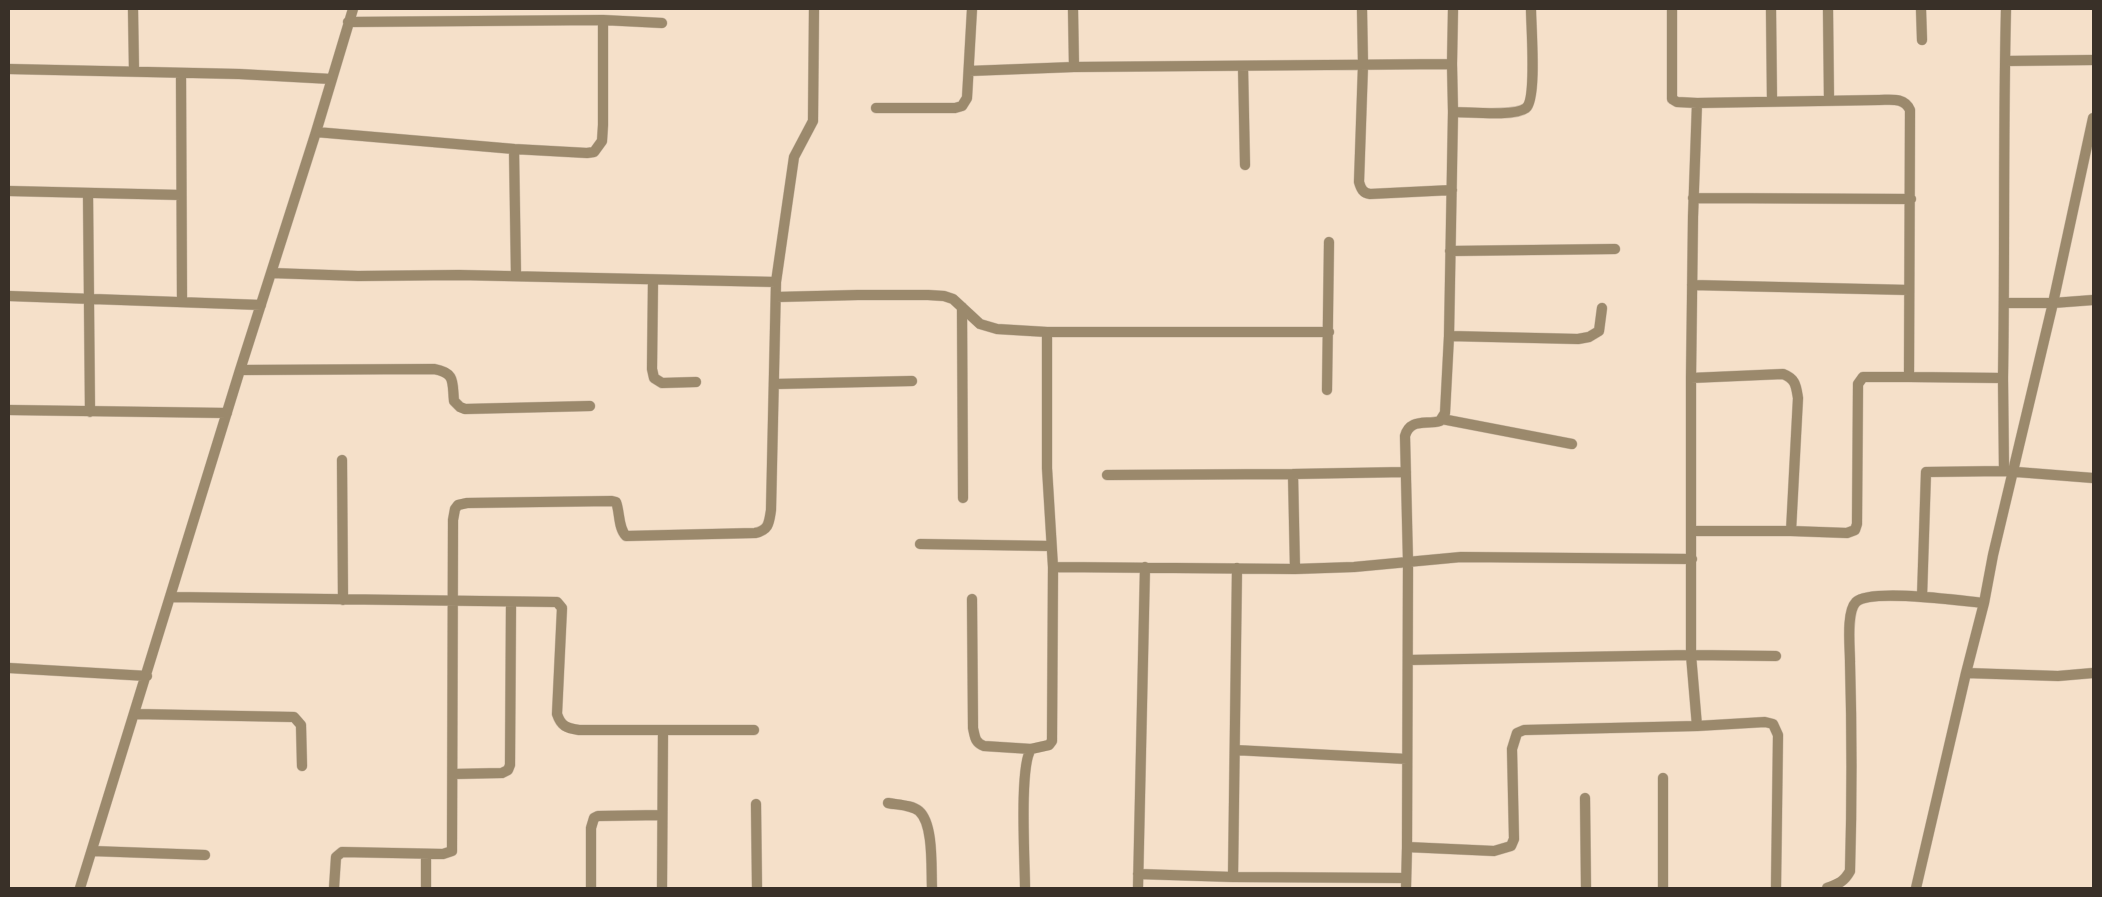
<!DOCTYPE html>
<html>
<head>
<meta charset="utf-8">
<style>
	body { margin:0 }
	#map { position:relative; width:2102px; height:897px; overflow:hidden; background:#f5e0c9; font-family:"PT Sans Narrow",sans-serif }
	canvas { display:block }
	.frame { position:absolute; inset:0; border:10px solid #393028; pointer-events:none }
</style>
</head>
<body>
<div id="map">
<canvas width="2102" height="897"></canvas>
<div class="frame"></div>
</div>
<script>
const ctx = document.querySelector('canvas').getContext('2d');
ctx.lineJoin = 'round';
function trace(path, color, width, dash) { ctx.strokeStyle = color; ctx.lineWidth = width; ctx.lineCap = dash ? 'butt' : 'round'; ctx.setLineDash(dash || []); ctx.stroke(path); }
const minor = new Path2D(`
	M133,9L134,71
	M1073,9L1074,67
	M1362,9L1363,65L1359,182C1361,189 1363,193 1370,194L1452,190
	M1453,9L1452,64L1453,112C1470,112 1514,117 1526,108C1537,99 1531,26 1531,9
	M1672,9V99L1677,102L1697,103
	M1771,9L1772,101
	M1828,9L1829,101
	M1921,9L1922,40
	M348,22L603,20
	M2005,61L2093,60
	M1243,66L1245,165
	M9,69L239,74L331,79
	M969,71L1074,67L1452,64
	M181,73L182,302
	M876,108H955L962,106L967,98L972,9
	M1453,112L1449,336L1445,413L1440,421C1426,425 1410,418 1405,436L1408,562L1407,847L1494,851L1511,846L1514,839L1512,749L1517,733L1524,730L1697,726
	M316,132L514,149
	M9,191L181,195
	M88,193L90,412
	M1693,198L1911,199
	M1450,251L1615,249
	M271,273L358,276L459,275L776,282
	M516,276L514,149L587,153L594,152L602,141L603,125V20L662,23
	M653,280L652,369L654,378L662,383L696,382
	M1692,285L1909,290
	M9,296L261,305
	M776,297L858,295H928L944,296L953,299L980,324L997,329L1047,332V468L1053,567
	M2004,303H2053L2093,300
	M962,307L963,498
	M1047,332H1329
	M1449,336L1578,339L1589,337L1599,331L1602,308
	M240,370L434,369C456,373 452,382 454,401L460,407L465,409L590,406
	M1691,378L1783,374C1796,379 1796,386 1798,398L1791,531H1691
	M2003,378C2005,255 2003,132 2006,9
	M775,384L912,381
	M1327,390L1329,242
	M9,410L227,413
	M1442,419L1572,444
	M342,460L343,600
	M1293,474L1295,569
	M1107,475L1293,474L1406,472
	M1791,531L1847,533L1855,530L1857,524L1858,384L1863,377H1909
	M920,544L1051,546
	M171,597L557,602L562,608L557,714C561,726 566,728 579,730H754
	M1922,597L1926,472L2004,471L2093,478
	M972,599L973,728C975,737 975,743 984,746L1031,749
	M1408,660L1691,655L1776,656
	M9,668L147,676
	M1966,673L2058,676L2093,673
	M135,714L294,717L301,725L302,766
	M1235,750L1407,759
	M453,774L502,773L508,770L510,765L511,603
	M1585,798L1586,888
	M888,803C898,805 912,805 919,811C934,824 931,869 932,888
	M756,804L757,888
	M92,851L205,855
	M426,854V888
	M1138,874L1233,877L1237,568
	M1233,877L1406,878
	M80,888L240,370L316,132L353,9
	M334,888L336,857L342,852L443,854L452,851L453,520L455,509L458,505L467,503L612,501L616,502C620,512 618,528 626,536L755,533C769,530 769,523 771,510L776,282L794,157L813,121L814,9
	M591,888V828L594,818L598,816L662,815
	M662,888L663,730
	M1025,888C1025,862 1019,767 1031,749L1049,745L1052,741L1053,567L1295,569L1354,567L1461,557L1692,559
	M1138,888L1145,567
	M1406,888L1407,847
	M1663,888V778
	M1776,888L1778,735L1773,724L1765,722L1697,726L1691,655V378L1693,217L1697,103L1879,100C1891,100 1904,97 1910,110L1909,377L2003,378L2004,471
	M1827,888C1838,884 1844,882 1850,871C1852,801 1852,732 1850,662C1850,647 1846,612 1856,602C1871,588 1962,601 1984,603
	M1916,888L1966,673L1984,603L1993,555L2053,303L2093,118`);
trace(minor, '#cfbda9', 11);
trace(minor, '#9b896c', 10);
</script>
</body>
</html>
